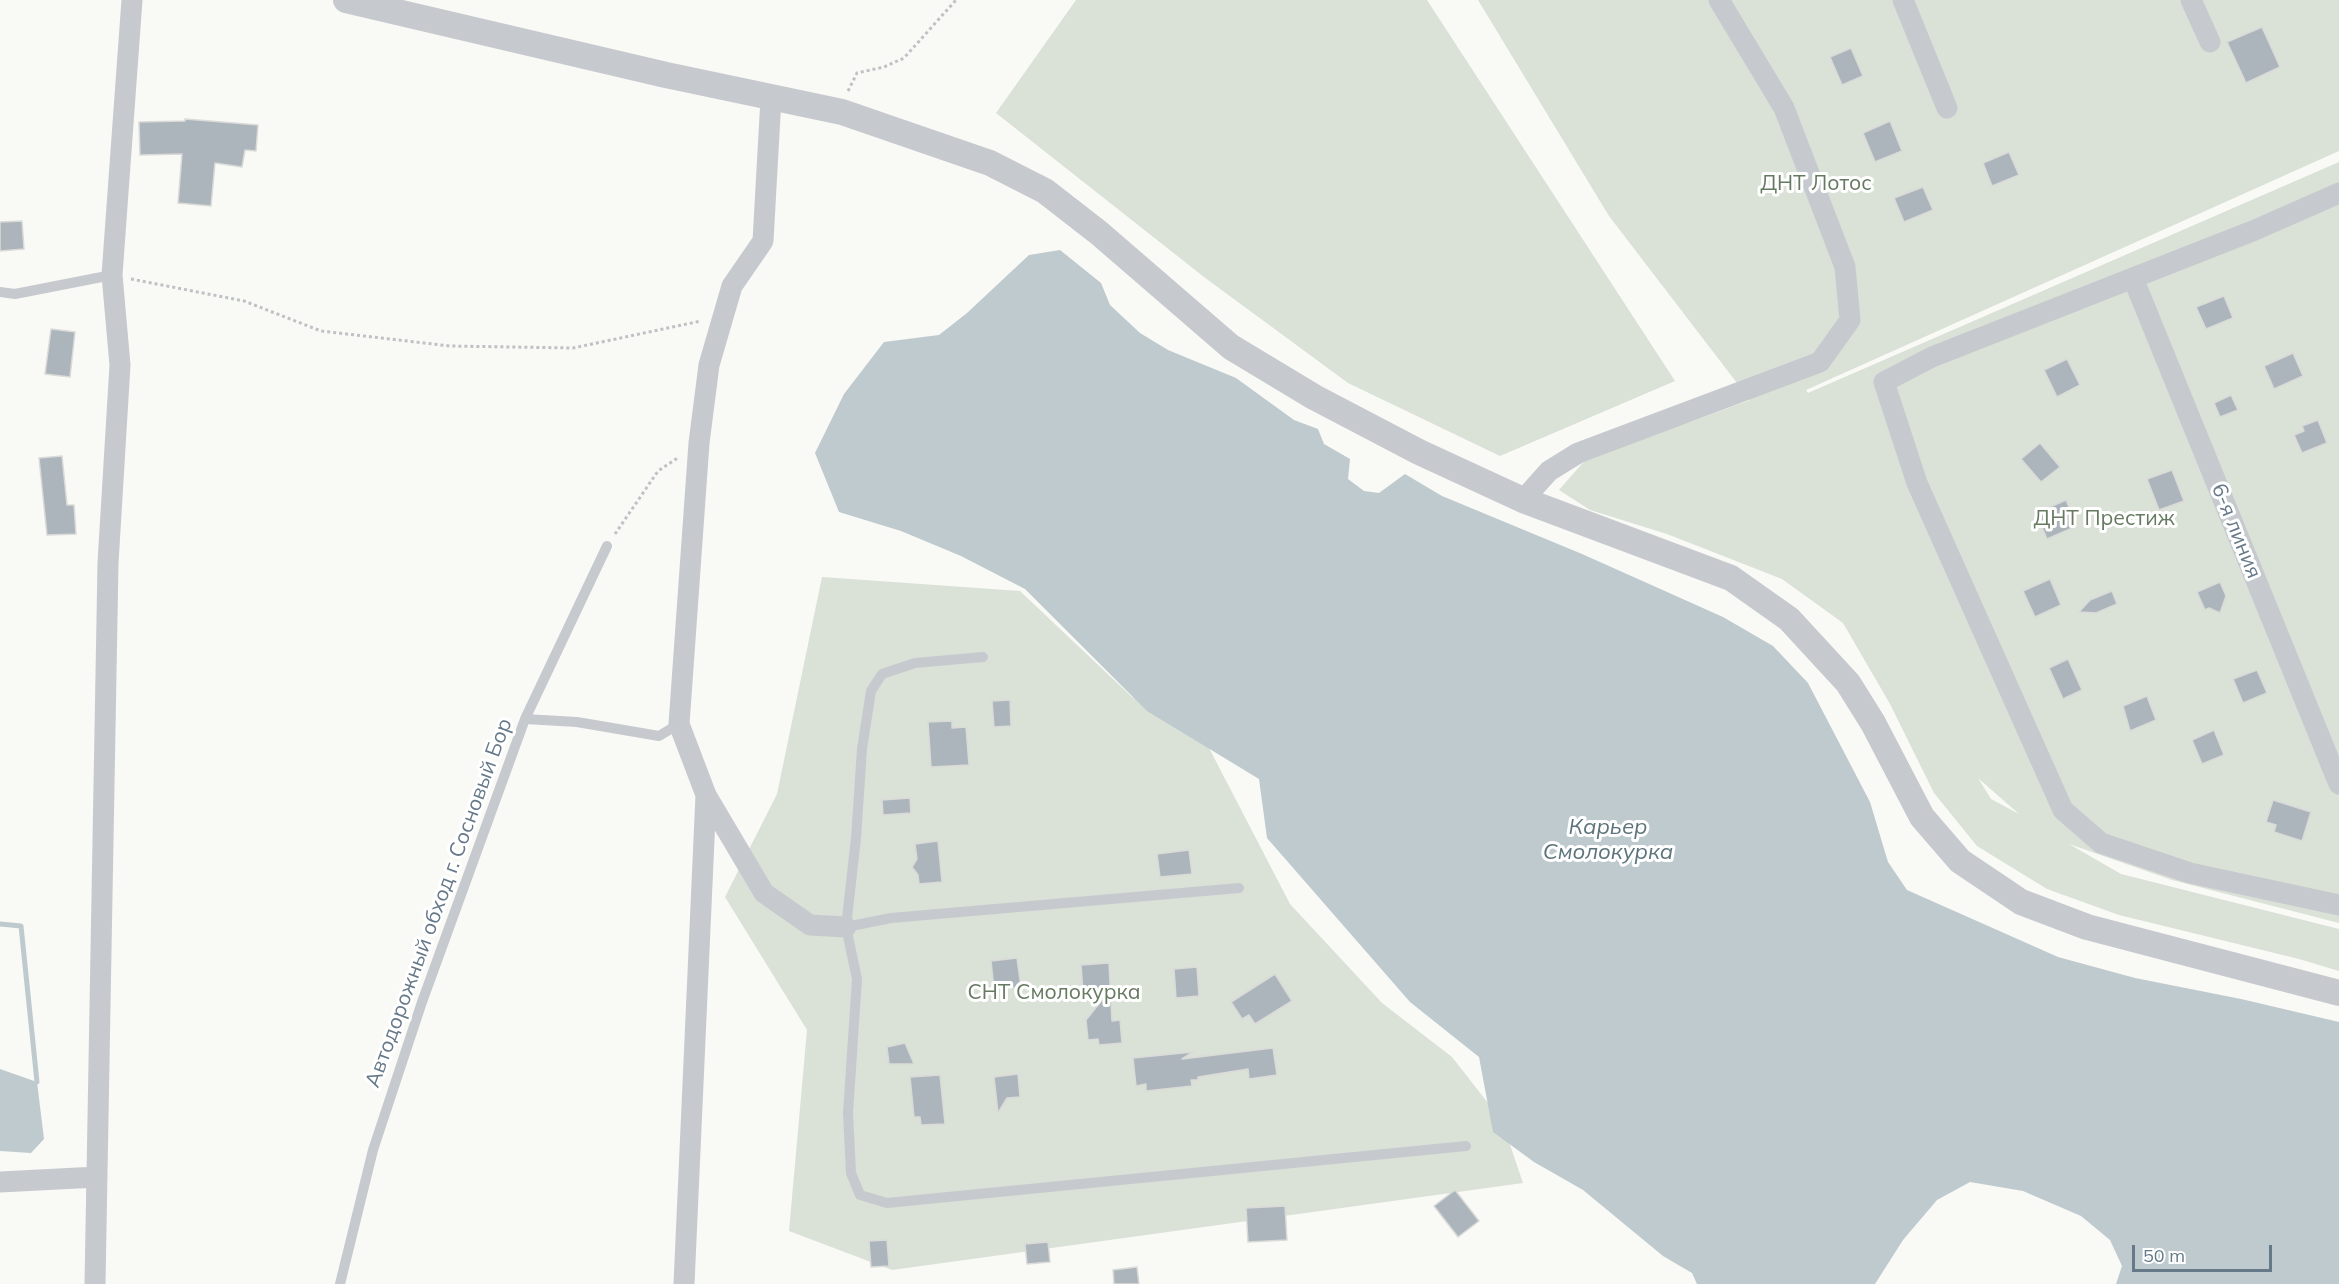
<!DOCTYPE html>
<html>
<head>
<meta charset="utf-8">
<style>
	body { margin:0 }
	#map { position:relative; width:2339px; height:1284px; overflow:hidden; background:#f9f9f6; font-family:Mulish,sans-serif }
	canvas { display:block }
	.scale { position:absolute; left:2132px; top:1245px; width:140px; height:27px; box-sizing:border-box; border:3px solid #667989; border-top:0; padding-left:8px; font-size:18px; line-height:21px; white-space:nowrap; color:#667989; -webkit-text-stroke:4px #fff; paint-order:stroke }
</style>
</head>
<body>
<div id="map">
<canvas width="2339" height="1284"></canvas>
<div class="scale">50 m</div>
</div>
<script>
const ctx = document.querySelector('canvas').getContext('2d');
ctx.lineJoin = 'round';
function fillPath(path, color) { ctx.fillStyle = color; ctx.fill(path, 'evenodd'); }
function trace(path, color, width, dash) { ctx.strokeStyle = color; ctx.lineWidth = width; ctx.lineCap = dash ? 'butt' : 'round'; ctx.setLineDash(dash || []); ctx.stroke(path); }
function label(font, color, halo, rows, align = 'center') {
  ctx.font = font + ' Mulish,sans-serif'; ctx.lineWidth = 6; ctx.setLineDash([]); ctx.textBaseline = 'middle'; ctx.strokeStyle = halo; ctx.fillStyle = color; for (const [text, x, y, turn = 0] of rows) {
    ctx.save(); ctx.translate(x, y); ctx.rotate((+turn || 0) * Math.PI / 180); ctx.textAlign = isNaN(turn) ? turn : align; if (halo) ctx.strokeText(text, 0, 0); ctx.fillText(text, 0, 0); ctx.restore();
  }
}
const green = new Path2D(`
	M1076,0H1427L1675,381L1500,456L1348,383L1204,277L996,113Z
	M1478,0H2339V151L1806,390L1808,393L2339,162V923L2172,880L2069,844L2121,874L2339,929V971L2299,959L2119,915L2047,889L1977,846L1934,793L1890,704L1843,623L1782,579L1667,534L1590,510L1559,490L1594,450L1690,422L1750,400L1609,216ZM1978,778L2019,814L1991,799Z
	M822,577L1020,591L1132,697L1208,746L1290,904L1382,1003L1452,1057L1502,1121L1523,1183L892,1270L789,1231L807,1030L725,897L777,794Z`);
const water = new Path2D(`
	M1060,250L1101,283L1110,305L1140,333L1168,350L1236,378L1294,420L1318,429L1324,444L1350,459L1348,479L1364,491L1379,493L1405,474L1442,496L1582,554L1723,617L1773,646L1808,683L1870,802L1888,862L1907,890L2058,957L2135,978L2241,999L2339,1022V1284H2116L2122,1266L2110,1240L2081,1216L2023,1191L1970,1182L1937,1200L1903,1240L1875,1284H1697L1692,1273L1663,1256L1583,1190L1534,1162L1493,1132L1479,1057L1410,1002L1267,838L1259,779L1147,711L1025,589L961,556L901,531L839,512L815,453L844,394L884,342L939,335L967,313L1029,255Z
	M0,1069L37,1082L44,1139L31,1153L0,1151Z`);
const stream = new Path2D(`
	M0,924L21,926L37,1082`);
const building = new Path2D(`
	M2262,27L2280,67L2246,83L2227,42Z
	M1851,48L1863,76L1842,85L1830,57Z
	M185,119L258,125L256,151L245,150L242,167L215,163L211,206L178,203L182,154L140,155L139,122L185,121Z
	M1890,121L1902,151L1875,162L1863,133Z
	M2009,152L2019,175L1992,186L1983,163Z
	M1923,187L1933,210L1904,222L1894,198Z
	M22,221L24,249L0,251V222Z
	M2224,296L2233,318L2206,329L2196,307Z
	M51,329L75,332L70,377L45,374Z
	M2293,353L2303,376L2274,389L2264,366Z
	M2067,359L2080,385L2057,397L2044,370Z
	M2231,395L2238,410L2220,417L2214,403Z
	M2318,420L2327,443L2302,453L2294,435L2304,431L2302,426Z
	M2040,443L2060,467L2041,482L2021,459Z
	M62,456L67,505H74L76,534L47,535L39,458Z
	M2172,470L2184,501L2159,510L2147,479Z
	M2066,500L2077,526L2047,539L2036,513Z
	M2050,579L2061,605L2035,617L2023,591Z
	M2220,582L2226,596L2220,613L2209,608L2205,610L2197,592Z
	M2112,591L2117,604L2096,613L2079,612L2090,600Z
	M2068,659L2082,690L2063,699L2049,668Z
	M2257,670L2267,693L2243,703L2233,679Z
	M2147,696L2156,720L2130,731L2123,706Z
	M1010,700L1011,726L994,727L992,701Z
	M952,721V728L966,727L969,765L931,767L928,722Z
	M2214,730L2224,755L2202,764L2192,740Z
	M910,798L911,813L883,815L882,800Z
	M2273,800L2311,812L2302,841L2274,832L2276,825L2266,822Z
	M938,841L942,882L919,884L918,875L912,867L917,859L915,844Z
	M1189,850L1192,874L1160,877L1157,854Z
	M1017,958L1021,987L994,989L991,961Z
	M1109,963L1112,1021L1120,1020L1122,1043L1099,1045L1098,1039L1088,1040L1086,1020L1110,990L1083,993L1081,965Z
	M1197,967L1199,996L1176,998L1174,969Z
	M1275,974L1292,1001L1255,1024L1249,1015L1242,1019L1231,1002Z
	M905,1043L914,1064H889L887,1047Z
	M1273,1048L1277,1075L1249,1079L1248,1069L1198,1077V1080H1191L1192,1086L1146,1091V1084L1136,1086L1133,1058L1193,1052L1182,1059Z
	M1018,1074L1020,1097L1007,1098L998,1113L994,1077Z
	M940,1075L945,1124L921,1125L920,1117H914L910,1077Z
	M1455,1190L1479,1221L1458,1237L1434,1206Z
	M1285,1206L1287,1240L1248,1242L1246,1208Z
	M887,1240L889,1266L871,1267L869,1241Z
	M1048,1242L1050,1262L1027,1264L1025,1244Z
	M1137,1267L1139,1284H1114L1113,1270Z`);
const path = new Path2D(`
	M848,91L857,73L884,67L904,58L956,0
	M131,279L244,301L321,331L450,346L573,348L701,321
	M615,534L658,471L679,457`);
const service = new Path2D(`
	M0,292L15,294L112,275
	M983,657L915,663L882,674L871,691L862,749L856,838L846,927L857,979L848,1113L851,1173L860,1195L887,1203L1466,1146
	M525,719L577,722L659,736L679,724
	M846,927L891,918L1239,888
	M340,1284L373,1150L422,1002L525,719L607,546`);
const minor = new Path2D(`
	M1903,0L1947,108
	M2191,0L2210,42
	M771,98L763,241L732,286L709,365L699,443L679,724L706,795L764,893L810,925L846,927
	M2339,193L2255,230L1932,357L1884,382L1917,483L2063,810L2101,843L2190,873L2339,905
	M2133,278L2339,784
	M1523,500L1549,471L1578,453L1820,362L1850,320L1845,267L1784,108L1719,0
	M0,1182L97,1177
	M95,1284L108,563L120,365L112,275L132,0
	M684,1284L706,795`);
const tertiary = new Path2D(`
	M346,0L666,75L842,112L990,163L1045,191L1099,233L1231,347L1314,397L1419,452L1523,500L1731,578L1789,619L1848,683L1873,723L1922,817L1960,861L2021,902L2087,927L2339,993`);
const parkNames = [
	["ДНТ Лотос",1816,184],
	["ДНТ Престиж",2104,519],
	["СНТ Смолокурка",1054,993]
];
const streetNames = [
	["6-я линия",2236,531,68],
	["Автодорожный обход г. Сосновый Бор",439,903,-70]
];
const waterNames = [
	["Карьер",1608,827],
	["Смолокурка",1608,852]
];
fillPath(green, '#dae1d7');
fillPath(water, '#becace');
trace(stream, '#becace', 5);
fillPath(building, '#acb5bb');
trace(building, '#dadad8', 1.5);
trace(path, '#bfc2c4', 3, [3, 3]);
trace(service, '#c6cace', 10);
trace(minor, '#c6cace', 21);
trace(tertiary, '#c6cace', 26);
label('21px', '#667a61', '#fff', parkNames);
label('21px', '#667989', '#fff', streetNames);
label('italic 22px', '#5d747c', '#fff', waterNames);
</script>
</body>
</html>
